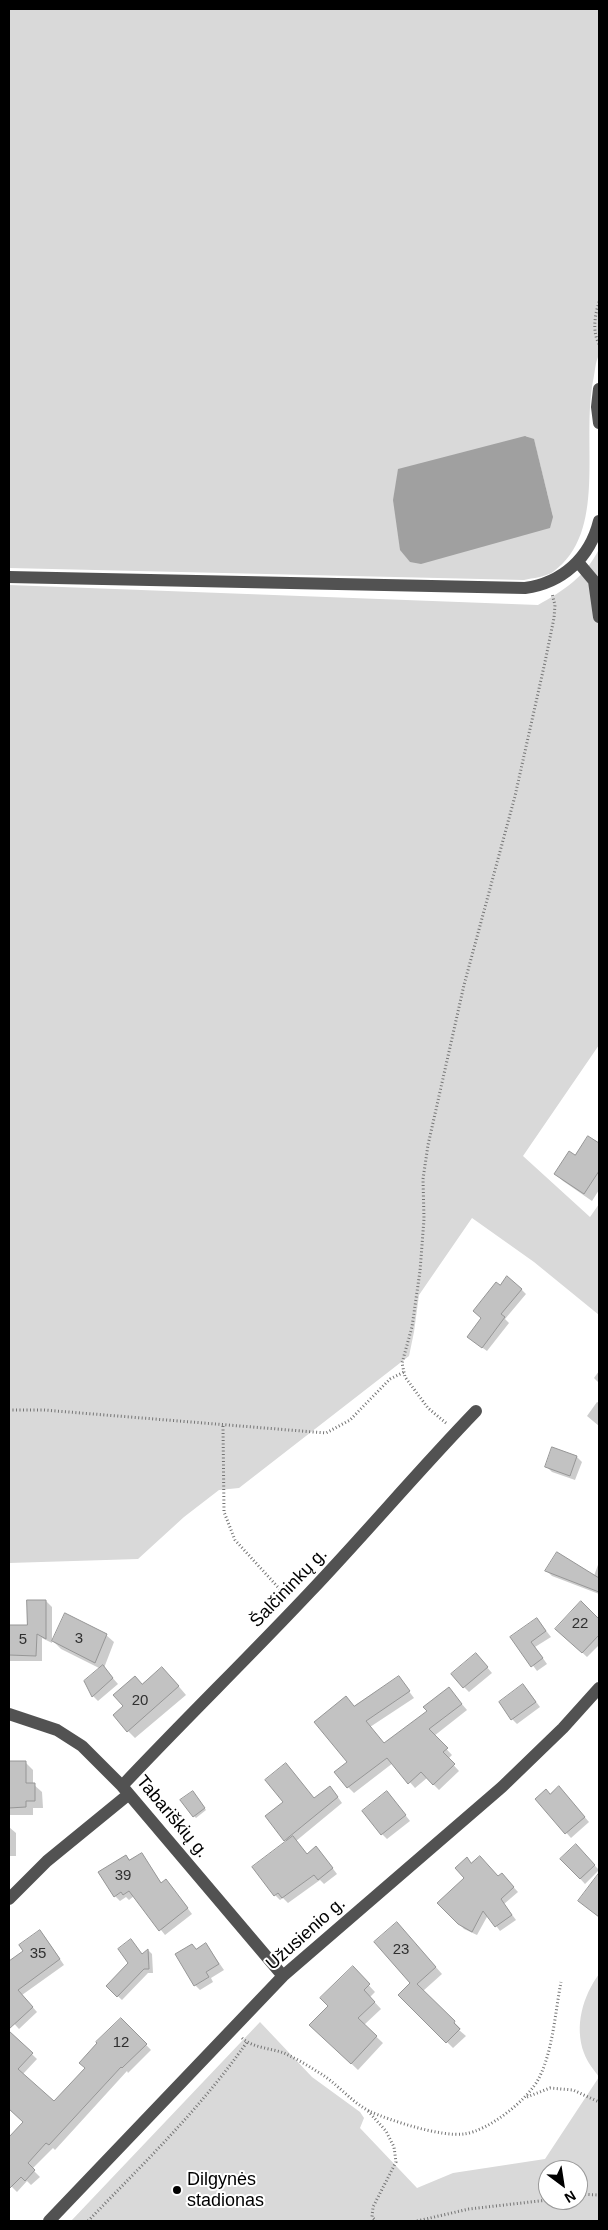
<!DOCTYPE html>
<html>
<head>
<meta charset="utf-8">
<style>
	body { margin:0 }
	#map { position:relative; width:608px; height:2230px; overflow:hidden; background:#fff; font-family:Helvetica,sans-serif }
	canvas { display:block }
	.frame { position:absolute; inset:0; border:10px solid #000; pointer-events:none }
	.north { position:absolute; left:538px; top:2160px; width:50px; height:50px; box-sizing:border-box; background:#fff; border:1px solid #999; border-radius:50%; rotate:149deg; font-size:14px; font-weight:700; line-height:20px; text-align:center; color:#000 }
	.north::after { content:''; display:block; margin:auto; width:18px; height:22px; background:#000; clip-path:polygon(50% 0,100% 100%,50% 72%,0 100%) }
</style>
</head>
<body>
<div id="map">
<canvas width="608" height="2230"></canvas>
<div class="frame"></div>
<div class="north">N</div>
</div>
<script>
const ctx = document.querySelector('canvas').getContext('2d');
ctx.lineJoin = 'round';
function fillPath(path, color) { ctx.fillStyle = color; ctx.fill(path, 'evenodd'); }
function trace(path, color, width, dash) { ctx.strokeStyle = color; ctx.lineWidth = width; ctx.lineCap = dash ? 'butt' : 'round'; ctx.setLineDash(dash || []); ctx.stroke(path); }
function label(font, color, halo, rows, align = 'center') {
  ctx.font = font + ' Helvetica,sans-serif'; ctx.lineWidth = 4; ctx.setLineDash([]); ctx.textBaseline = 'middle'; ctx.strokeStyle = halo; ctx.fillStyle = color; for (const [text, x, y, turn = 0] of rows) {
    ctx.save(); ctx.translate(x, y); ctx.rotate((+turn || 0) * Math.PI / 180); ctx.textAlign = isNaN(turn) ? turn : align; if (halo) ctx.strokeText(text, 0, 0); ctx.fillText(text, 0, 0); ctx.restore();
  }
}
const green = new Path2D(`
	M9,9H599V355C595,362 595,373 593,381C581,444 608,532 553,572C545,577 533,578 524,580L9,568ZM526,436L534,440L553,517Z
	M599,549V1045L523,1156L590,1217L599,1204V1315L534,1262L472,1218L419,1295L414,1332L409,1356L239,1488L219,1490L184,1517L138,1559L9,1563V585L538,605C563,591 586,576 599,549Z
	M599,1974V2221H71L260,2022L312,2077L360,2112L364,2118L360,2128L417,2188L453,2173L545,2159L599,2077C594,2070 587,2062 584,2053C574,2026 583,1996 599,1974ZM548,2170H578V2200H548Z`);
const water = new Path2D(`
	M525,436L534,439L553,517L550,528L421,564L410,562L400,550L393,500L398,469Z`);
const shadow = new Path2D(`
	M588,1137L599,1145V1190L592,1201L563,1181L556,1174L575,1156Z
	M500,1287L521,1289L526,1294L505,1319L509,1323L487,1351L473,1341L482,1318Z
	M599,1371V1383L594,1378Z
	M597,1402L599,1403V1426L587,1416Z
	M553,1449L577,1457L582,1462L575,1480L552,1472L547,1467Z
	M599,1562V1594L552,1576L547,1571L594,1576Z
	M46,1601L52,1607V1643L42,1638V1661H9V1626H28Z
	M581,1603L599,1621V1645L587,1657L557,1629Z
	M537,1619L551,1637L535,1647L547,1664L537,1671L512,1637Z
	M106,1635L114,1642L104,1668L118,1684L98,1701L93,1696L101,1669L61,1649L53,1641Z
	M481,1660L492,1673L469,1692L464,1687Z
	M170,1676L186,1695L135,1738L128,1731L143,1685Z
	M399,1678L414,1698L370,1727L384,1744L429,1711L449,1689L467,1710L434,1736L452,1755L448,1759L459,1771L439,1790L427,1778L415,1788L393,1763L354,1793L348,1787V1762L354,1707Z
	M528,1691L540,1707L517,1724L512,1719Z
	M25,1762L33,1770V1784L42,1792L43,1808H33V1815H9V1763Z
	M335,1793L342,1803L296,1841L307,1855L321,1853L337,1874L324,1884L320,1880L288,1903L283,1898L280,1900L275,1895L288,1842L285,1840L314,1799Z
	M564,1793L589,1822L571,1838L536,1799Z
	M195,1795L206,1810L196,1818L194,1816Z
	M392,1798L410,1821L387,1839L382,1834Z
	M9,1827L16,1833V1856H9Z
	M576,1846L599,1870L585,1884L562,1859Z
	M141,1854L162,1884L171,1886L192,1914L165,1935L134,1896L129,1900L126,1897L120,1901L115,1896L126,1856L131,1861Z
	M472,1864L498,1877L506,1879L518,1892L504,1904L516,1920L500,1931L488,1915L477,1935L464,1929L439,1903L465,1879Z
	M403,1930L442,1974L423,1991L461,2029L459,2030L466,2036L453,2048L400,1995L412,1983Z
	M45,1937L64,1965L22,1995L37,2012L19,2029L9,2018V1980L23,1967Z
	M206,1944L224,1970L211,1978L213,1982L200,1990L195,1985L192,1945L197,1950Z
	M148,1950L152,1954L153,1973H148L122,2000L107,1986Z
	M353,1968L375,1992L370,1997L381,2009L364,2025L383,2043L358,2070L311,2025L330,2006Z
	M121,2019L151,2050L128,2073L127,2071L55,2150L53,2148L32,2169L40,2177L31,2185L27,2181L17,2192L11,2186L9,2188V2139L25,2122L9,2107V2032L37,2059L23,2074L54,2103L86,2068Z`);
const building = new Path2D(`
	M588,1136L599,1143V1171L584,1194L554,1174L569,1151L575,1155Z
	M507,1276L522,1289L501,1314L505,1317L482,1348L467,1337L481,1318L473,1311L496,1282L500,1285Z
	M552,1447L577,1456L570,1476L545,1467Z
	M557,1552L599,1578V1592L545,1571Z
	M27,1600H46V1639L37,1634L36,1656L9,1655V1625H27Z
	M581,1601L599,1619V1635L582,1653L555,1629Z
	M65,1613L107,1634L95,1663L52,1641Z
	M537,1618L546,1631L531,1642L543,1658L531,1667L510,1637Z
	M476,1653L488,1667L463,1688L451,1674Z
	M103,1665L113,1678L92,1697L84,1681Z
	M162,1667L179,1686L127,1732L113,1715L123,1706L113,1695L135,1676L142,1684Z
	M399,1676L410,1691L366,1721L384,1743L427,1711L423,1707L449,1687L462,1704L429,1729L448,1748L443,1752L455,1764L433,1785L421,1772L408,1784L387,1758L347,1788L334,1772L347,1762L314,1722L346,1696L354,1706Z
	M523,1684L536,1702L511,1720L499,1702Z
	M9,1761H26V1783H35V1801H26V1807L9,1808Z
	M286,1763L314,1798L330,1786L338,1797L284,1841L265,1816L283,1802L265,1780Z
	M559,1786L585,1817L565,1834L535,1799L546,1789L550,1794Z
	M193,1791L205,1808L193,1817L180,1800Z
	M387,1791L406,1815L381,1835L362,1811Z
	M293,1836L307,1854L316,1846L333,1868L318,1880L314,1875L282,1898L278,1893L274,1896L252,1867Z
	M576,1844L595,1865L580,1879L560,1859Z
	M142,1853L161,1883L166,1879L188,1908L159,1931L129,1891L123,1895L121,1892L114,1897L98,1872L126,1855L129,1860Z
	M480,1856L498,1876L502,1873L514,1887L501,1899L512,1915L495,1927L483,1911L472,1932L458,1924L437,1903L464,1878L455,1868L467,1857L471,1863Z
	M599,1873V1917L578,1901Z
	M397,1922L436,1967L417,1984L455,2021L454,2023L460,2029L446,2043L398,1995L410,1983L374,1942Z
	M40,1930L60,1959L18,1990L33,2007L9,2029V1961L23,1951L19,1945Z
	M131,1939L142,1954L148,1949L149,1969H144L117,1997L106,1986L128,1963L118,1949Z
	M206,1943L219,1964L206,1972L209,1977L194,1986L175,1954L192,1944L196,1949Z
	M353,1966L370,1984L364,1990L375,2002L358,2018L377,2036L351,2064L309,2025L328,2006L320,1998Z
	M121,2018L147,2044L122,2068L121,2067L49,2145L46,2143L28,2163L35,2170L25,2181L21,2177L9,2189V2137L23,2122L9,2109V2031L33,2053L18,2069L54,2101L85,2068L79,2063L97,2043L96,2042Z`);
const path = new Path2D(`
	M599,302C595,315 592,331 599,344
	M9,1410H44L326,1433L350,1420L390,1379L404,1372
	M446,1423L428,1408L405,1377L402,1363L412,1327L420,1271L424,1219L423,1179L428,1145L464,985L515,796L545,662L554,618L555,605L552,594
	M223,1426L224,1512L235,1540L286,1596
	M242,2038C253,2048 270,2048 284,2053C295,2058 307,2065 318,2072C336,2082 350,2101 369,2111C391,2121 441,2137 464,2134C488,2131 528,2100 539,2078C553,2050 555,2013 561,1982
	M527,2097L550,2088L573,2090L599,2102
	M368,2111L386,2131L394,2147L396,2162L373,2207L372,2217L376,2221
	M578,2194L599,2195
	M88,2221C144,2163 201,2108 247,2042
	M417,2221L469,2209L548,2200`);
const minor = new Path2D(`
	M599,389L597,407L599,423
	M578,562L594,581L599,617
	M9,577L525,588C562,583 590,558 599,521
	M9,1714L57,1730L82,1746L122,1786L283,1976
	M122,1786C184,1720 248,1658 310,1592C366,1533 419,1470 476,1411
	M9,1899L47,1861L129,1794
	M49,2221L283,1976L502,1787L563,1728L599,1688`);
const markers = [
	[177,2190,5,"#000"]
];
const numberNames = [
	["22",580,1624],
	["3",79,1639],
	["5",23,1640],
	["20",140,1701],
	["39",123,1876],
	["23",401,1950],
	["35",38,1954],
	["12",121,2043]
];
const streetNames = [
	["Šalčininkų g.",289,1588,-46],
	["Tabariškių g.",172,1817,50],
	["Užusienio g.",306,1934,-42]
];
const poiNames = [
	["Dilgynės",187,2180],
	["stadionas",187,2201]
];
fillPath(green, '#d9d9d9');
fillPath(water, '#a0a0a0');
fillPath(shadow, '#0003');
fillPath(building, '#c2c2c2');
trace(building, '#969696', 1);
trace(path, '#747474', 3, [1, 2.5]);
trace(minor, '#525252', 12);
for (const [x, y, r, color] of markers) { const dot = new Path2D(); dot.arc(x, y, r, 0, 2 * Math.PI); ctx.fillStyle = color; ctx.fill(dot); trace(dot, '#fff', 2); }
label('15px', '#303030', null, numberNames);
label('18px', '#000', '#fff', streetNames);
label('18px', '#000', '#fff', poiNames, 'left');
</script>
</body>
</html>
